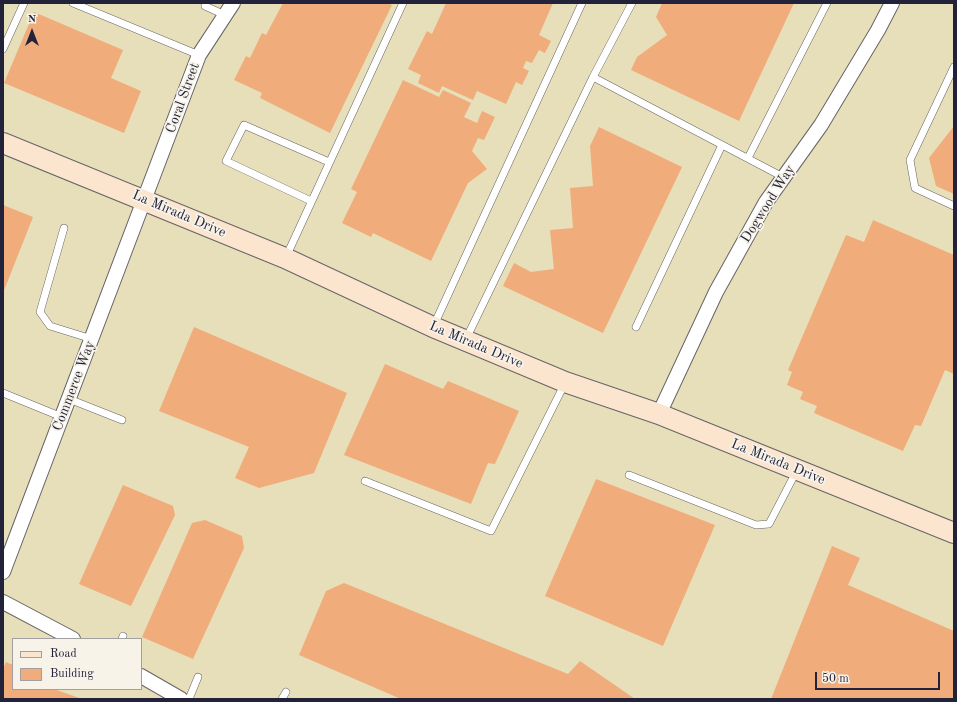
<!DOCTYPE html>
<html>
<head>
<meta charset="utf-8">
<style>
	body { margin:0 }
	#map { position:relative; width:957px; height:702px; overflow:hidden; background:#e7dfb9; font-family:"Old Standard TT",serif }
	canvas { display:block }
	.frame { position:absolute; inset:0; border:4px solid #22223b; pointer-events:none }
	.legend { position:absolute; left:12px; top:638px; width:130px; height:52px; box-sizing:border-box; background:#f7f3e8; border:1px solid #a29fa3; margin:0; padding:5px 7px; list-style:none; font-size:12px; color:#22223b }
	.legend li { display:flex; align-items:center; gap:8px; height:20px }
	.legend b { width:20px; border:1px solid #a29fa3 }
	.north { position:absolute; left:12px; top:12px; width:40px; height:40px; -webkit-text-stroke:3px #f7f3e8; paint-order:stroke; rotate:0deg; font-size:11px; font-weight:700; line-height:16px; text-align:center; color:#22223b }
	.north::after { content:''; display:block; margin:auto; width:14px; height:18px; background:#22223b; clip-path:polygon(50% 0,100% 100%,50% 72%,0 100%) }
	.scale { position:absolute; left:815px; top:672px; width:125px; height:18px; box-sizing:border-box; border:2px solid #22223b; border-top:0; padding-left:5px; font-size:12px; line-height:14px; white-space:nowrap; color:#22223b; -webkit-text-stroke:3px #f7f3e8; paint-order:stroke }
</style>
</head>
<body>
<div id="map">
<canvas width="957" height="702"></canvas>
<div class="frame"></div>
<ul class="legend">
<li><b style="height:5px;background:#fbe5cf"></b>Road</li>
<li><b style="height:11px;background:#f0ac7b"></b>Building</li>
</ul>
<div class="north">N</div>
<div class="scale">50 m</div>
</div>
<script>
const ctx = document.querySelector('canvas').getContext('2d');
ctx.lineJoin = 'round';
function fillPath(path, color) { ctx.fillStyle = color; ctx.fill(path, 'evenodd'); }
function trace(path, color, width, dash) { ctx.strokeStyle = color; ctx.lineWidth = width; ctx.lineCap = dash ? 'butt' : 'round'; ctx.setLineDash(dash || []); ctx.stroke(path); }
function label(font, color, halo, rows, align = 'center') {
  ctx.font = font + ' "Old Standard TT",serif'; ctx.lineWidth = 3.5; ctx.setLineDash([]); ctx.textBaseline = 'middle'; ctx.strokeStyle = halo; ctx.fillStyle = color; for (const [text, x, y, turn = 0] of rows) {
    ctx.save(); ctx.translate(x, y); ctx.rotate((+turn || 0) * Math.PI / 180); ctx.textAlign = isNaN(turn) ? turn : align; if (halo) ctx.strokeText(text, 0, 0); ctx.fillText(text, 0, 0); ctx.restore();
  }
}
const building = new Path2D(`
	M283,3H387L392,5L330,133L260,98L262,93L234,80L246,56L250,58L262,33L266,35Z
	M446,3H553L539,35L551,41L545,53L539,50L532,63L526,61L523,68L529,71L522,85L516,82L506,104L477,91L473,100L442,86L439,93L418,83L421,75L408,69L427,31L432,34Z
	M662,3H794L739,121L631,70L637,57L667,35L656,17Z
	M34,12L123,50L111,78L141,91L124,133L4,83Z
	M403,80L439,97L443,90L471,103L464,117L477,123L482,111L495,117L484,140L478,138L472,151L487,169L468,183L431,261L373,233L371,237L342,223L357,192L351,189Z
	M954,126V194L936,186L929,158Z
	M599,127L682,167L603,333L503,286L514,263L531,272L554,269L550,230L573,228L570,188L593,186L590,146Z
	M3,205L33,217L3,293Z
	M873,220L954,255V374L945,370L921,426L915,425L903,451L814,413L817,406L800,399L803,392L787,385L792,372L788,370L846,235L864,242Z
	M194,327L347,393L314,473L259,488L235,478L249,447L159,411Z
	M385,364L443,389L448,381L519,411L495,464L488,463L471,504L344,455Z
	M596,479L715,525L663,646L545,596Z
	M123,485L173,506L175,515L131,606L79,584Z
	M205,520L242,536L244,548L193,659L142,637L192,523Z
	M832,546L860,558L848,585L954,631V699H771Z
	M344,583L568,674L580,661L635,699H401L299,655L326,591Z
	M6,662L13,665V689H54L82,699H3V669Z`);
const lane = new Path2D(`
	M73,3L199,55
	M632,3L593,77L783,177
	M205,6L225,15
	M3,49L24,3
	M954,67L910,160L915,188L954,206
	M748,158L827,3
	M311,201L226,161L244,125L329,162
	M64,228L40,312L50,326L92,339
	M286,257L403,3
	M434,325L582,3
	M636,327L722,145
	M466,339L593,77
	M3,393L62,417
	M69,399L122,420
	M629,475L756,525L769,524L797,470
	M365,481L491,531L565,383
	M122,639L123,636
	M189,699L198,677
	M282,699L286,692`);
const street = new Path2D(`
	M659,414L716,292L766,202L821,125L878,30L892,3
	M3,572L199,55L233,3
	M3,602L73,639
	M141,676L181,699`);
const secondary = new Path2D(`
	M3,143L285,258L433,327L565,382L659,414L954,533`);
const streetNames = [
	["Coral Street",183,98,-70],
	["Dogwood Way",768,204,-58],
	["La Mirada Drive",179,214,23],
	["La Mirada Drive",476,345,23],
	["Commerce Way",74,386,-69],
	["La Mirada Drive",778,462,22]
];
fillPath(building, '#f0ac7b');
trace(lane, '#676467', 8);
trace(street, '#676467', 16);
trace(secondary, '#676467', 22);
trace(lane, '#fff', 7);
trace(street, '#fff', 14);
trace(secondary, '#fbe5cf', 20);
label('14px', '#22223b', '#f7f3e8', streetNames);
</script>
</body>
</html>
